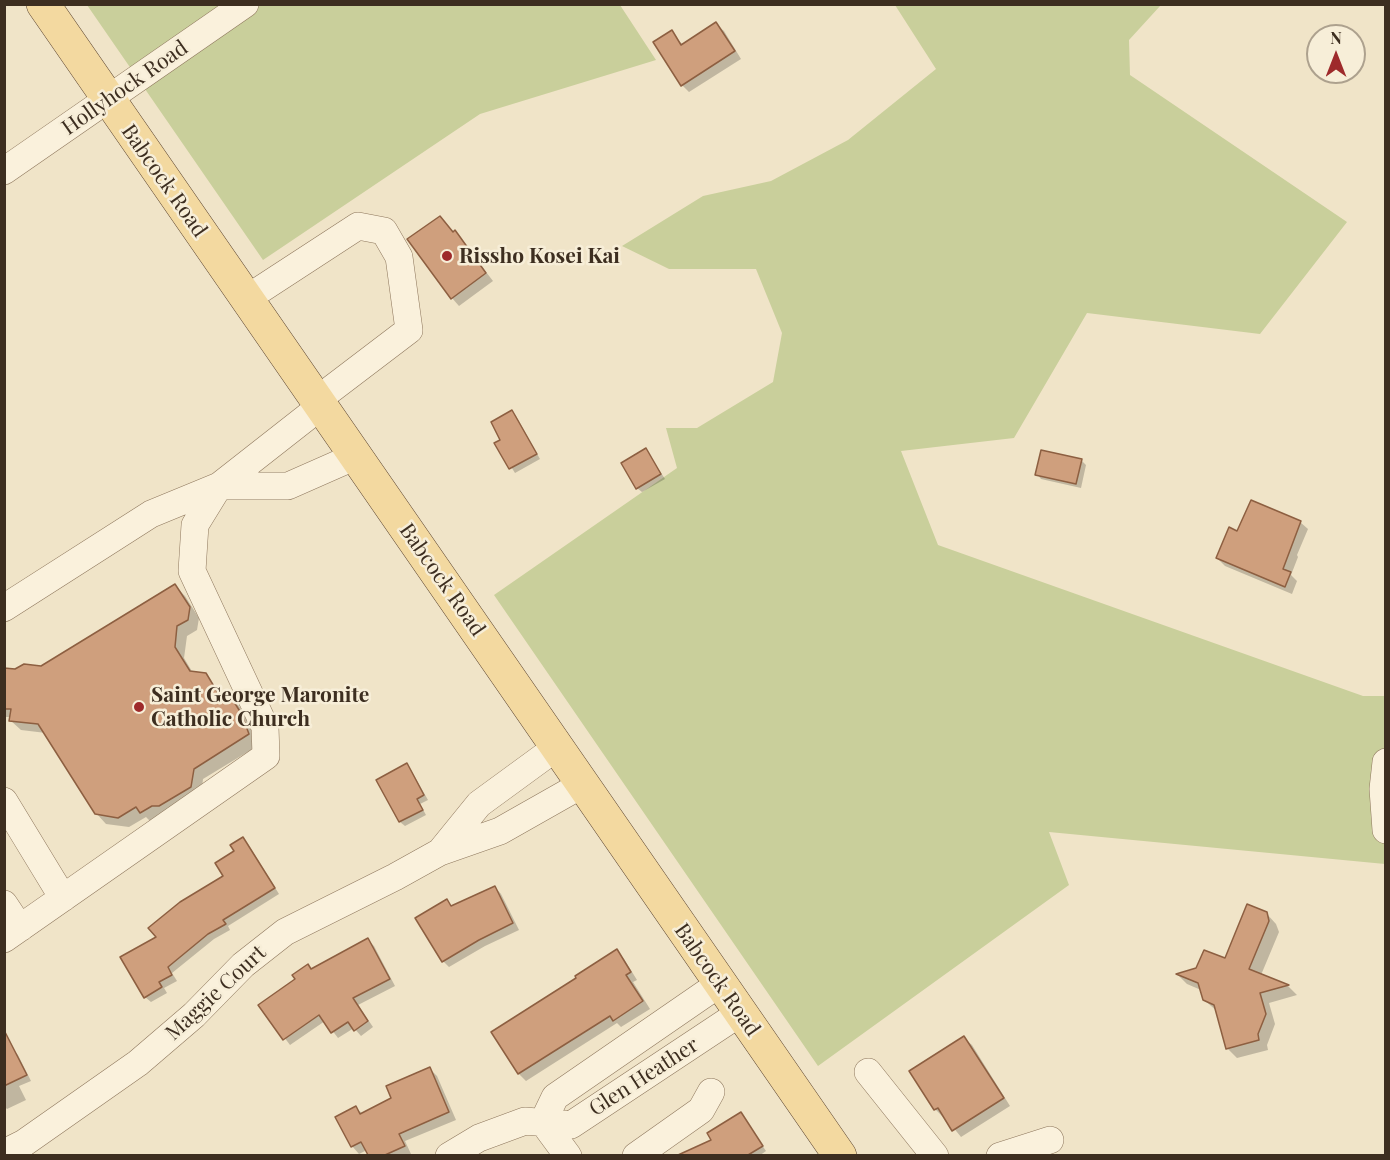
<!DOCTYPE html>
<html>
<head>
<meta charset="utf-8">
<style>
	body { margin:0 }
	#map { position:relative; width:1390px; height:1160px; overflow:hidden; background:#f0e4c8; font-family:"Playfair Display",serif }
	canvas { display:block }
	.frame { position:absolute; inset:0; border:6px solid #3d2e20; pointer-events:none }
	.north { position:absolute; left:1306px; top:24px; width:60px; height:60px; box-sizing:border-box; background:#f7eed8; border:2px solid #ada18e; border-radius:50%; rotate:0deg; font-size:16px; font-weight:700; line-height:24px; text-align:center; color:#3d2e20 }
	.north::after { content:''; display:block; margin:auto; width:21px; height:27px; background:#9e2a2b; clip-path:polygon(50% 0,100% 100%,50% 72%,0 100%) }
</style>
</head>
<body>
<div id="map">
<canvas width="1390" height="1160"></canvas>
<div class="frame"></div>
<div class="north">N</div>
</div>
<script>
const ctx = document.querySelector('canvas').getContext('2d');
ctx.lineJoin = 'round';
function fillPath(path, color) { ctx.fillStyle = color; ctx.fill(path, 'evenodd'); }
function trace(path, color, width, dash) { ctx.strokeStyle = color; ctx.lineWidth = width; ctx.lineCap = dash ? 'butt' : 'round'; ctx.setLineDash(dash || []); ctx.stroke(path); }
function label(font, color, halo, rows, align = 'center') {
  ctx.font = font + ' "Playfair Display",serif'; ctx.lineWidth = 5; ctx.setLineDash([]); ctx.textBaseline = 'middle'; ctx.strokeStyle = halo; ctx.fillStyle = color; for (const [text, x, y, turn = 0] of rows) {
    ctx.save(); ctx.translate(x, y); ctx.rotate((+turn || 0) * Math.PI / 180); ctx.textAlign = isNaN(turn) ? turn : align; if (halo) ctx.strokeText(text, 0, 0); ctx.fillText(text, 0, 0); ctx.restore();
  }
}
const green = new Path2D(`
	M87,5H620L656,60L480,114L263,260Z
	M895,5H1161L1129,40L1130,75L1347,222L1260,334L1087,313L1014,438L901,451L938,545L1363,696H1385V864L1049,832L1069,885L818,1066L494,595L677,468L666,428H697L773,382L782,333L756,269H669L622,246L703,196L771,181L848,140L936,69Z`);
const shadow = new Path2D(`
	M716,24L724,31L741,59L689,92L682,85L671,32L683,45Z
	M455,232L493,281L459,306L452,298L453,233Z
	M512,412L516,416L540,459L515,473L496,443L502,440Z
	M646,450L665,479L642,492L637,488Z
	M1081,460L1086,465L1081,488L1041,479L1037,474Z
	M1300,522L1308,529L1297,555L1298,557L1291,575L1297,581L1292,594L1225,566L1217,558L1238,533Z
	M175,586L185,596L199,618L197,630L187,636L184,658L193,673L205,675L221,695L229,696L239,706L251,725L259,745L203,779L201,797L151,822L146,817L129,827L106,824L96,813L46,733L21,730L10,720L11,717H4V669L41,668Z
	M407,765L411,770L428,800L420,804L426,815L405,826L400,822L378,781Z
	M243,839L248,844L279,894L228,926L230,930L214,939L172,973L177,981L164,988L167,993L151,1002L145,997L158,937L226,877Z
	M495,887L501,894L519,930L485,946L449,967L443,961L447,901L453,907Z
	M1266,913L1276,924L1279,932L1261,975L1288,986L1297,995L1269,1003L1275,1024L1267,1045L1268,1050L1237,1058L1227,1048L1217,1011L1204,1000L1201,990L1187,984L1178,975L1226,960Z
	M368,940L374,946L395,986L358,1005L373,1027L361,1036L354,1028L338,1038L325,1021L290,1045L260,1005L311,970Z
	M617,951L624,959L637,980L633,982L650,1009L621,1027L617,1023L526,1081L519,1074L493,1032L578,978Z
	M964,1038L972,1045L1010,1106L961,1137L944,1116L943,1117L935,1109L911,1071Z
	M13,1049L18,1055L31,1081L19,1086L26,1100L7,1109L4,1106V1053Z
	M430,1069L437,1076L456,1120L405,1141L411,1154L407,1156H370L367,1150L359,1154L352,1146L356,1108L363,1114L393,1099Z
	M741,1114L766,1151L759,1156H681L713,1140Z`);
const building = new Path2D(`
	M716,22L735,51L681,86L653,42L672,30L681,45Z
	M440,216L453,232L455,230L486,273L451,299L407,239Z
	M512,410L537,454L509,469L494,443L500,440L491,422Z
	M646,448L661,474L636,489L621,463Z
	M1041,450L1082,459L1076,484L1035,475Z
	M1251,500L1301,521L1283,569L1291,572L1285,587L1216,558L1229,527L1237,531Z
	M175,584L190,607L188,620L177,626L175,647L190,671L206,673L218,693L229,694L241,713L249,734L194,769L191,787L159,806H152L140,813L136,807L118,818L95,814L38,724L9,721L11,709H4V668L15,669L24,664L41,666Z
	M407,763L424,795L417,799L423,810L399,822L376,780Z
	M243,837L275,888L223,920L226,924L208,934L168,967L172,975L159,982L162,987L144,998L120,957L156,937L148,928L180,902L223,876L215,863L234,851L230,845Z
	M495,886L513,923L479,940L442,962L415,918L447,899L451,906Z
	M1247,904L1267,912L1269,921L1249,969L1289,985L1260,993L1266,1014L1258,1034L1259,1040L1226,1049L1214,1005L1203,1000L1198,983L1176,974L1196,968L1204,950L1225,958Z
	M368,938L390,979L353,998L368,1021L354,1031L348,1022L331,1033L319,1015L283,1040L258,1005L295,979L292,975L308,964L311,969Z
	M617,949L631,972L626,975L643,1001L613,1021L610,1016L518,1074L491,1032L576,978L575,976Z
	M4,1030L27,1075L4,1086Z
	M964,1036L1004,1098L952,1131L938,1108L934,1110L909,1071Z
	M430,1067L449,1112L399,1134L405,1146L385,1155H368L361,1142L351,1147L335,1117L356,1106L360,1114L391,1098L386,1086Z
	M741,1112L763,1146L748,1155H678L711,1140L707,1133Z`);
const minor = new Path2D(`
	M4,171L245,4
	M246,299L358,226L384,231L399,257L409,330L317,400
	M4,608L151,514L219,486L321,406
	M557,747L479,804L440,852L500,831L583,784
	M1386,762L1383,789L1386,830
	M4,801L63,898
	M4,904L20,928
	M4,939L266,756L265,727L192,571L195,525L219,486H288L356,456
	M868,1072L935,1156
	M543,1122L555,1097L719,984
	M543,1122L568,1156
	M4,1153L24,1143L138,1063L194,1015L243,965L285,932L395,877L440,852
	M449,1156L479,1138L525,1121L571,1125L740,1013
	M636,1156L701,1110L711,1092
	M1000,1156L1050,1140`);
const major = new Path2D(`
	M43,4L840,1156`);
const markers = [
	[447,256,6,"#9e2a2b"],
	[139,707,6,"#9e2a2b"]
];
const streetNames = [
	["Hollyhock Road",125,88,-35],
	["Babcock Road",164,181,55],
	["Babcock Road",442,580,55],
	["Babcock Road",717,980,55],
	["Maggie Court",216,993,-43],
	["Glen Heather",644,1077,-33]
];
const poiNames = [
	["Rissho Kosei Kai",459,256],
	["Saint George Maronite",151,695],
	["Catholic Church",151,719]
];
fillPath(green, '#c9cf9b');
fillPath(shadow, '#0003');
fillPath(building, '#cf9f7d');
trace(building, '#8d5f41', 1.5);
trace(minor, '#8d765c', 28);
trace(major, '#5b4430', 34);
trace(minor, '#faf1dc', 27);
trace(major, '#f3d9a0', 33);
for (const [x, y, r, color] of markers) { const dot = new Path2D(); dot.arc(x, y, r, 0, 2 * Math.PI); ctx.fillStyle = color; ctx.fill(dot); trace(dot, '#f7eed8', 2); }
label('21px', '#3d2e20', '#f7eed8', streetNames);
label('bold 21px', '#3d2e20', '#f7eed8', poiNames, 'left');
</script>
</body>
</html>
